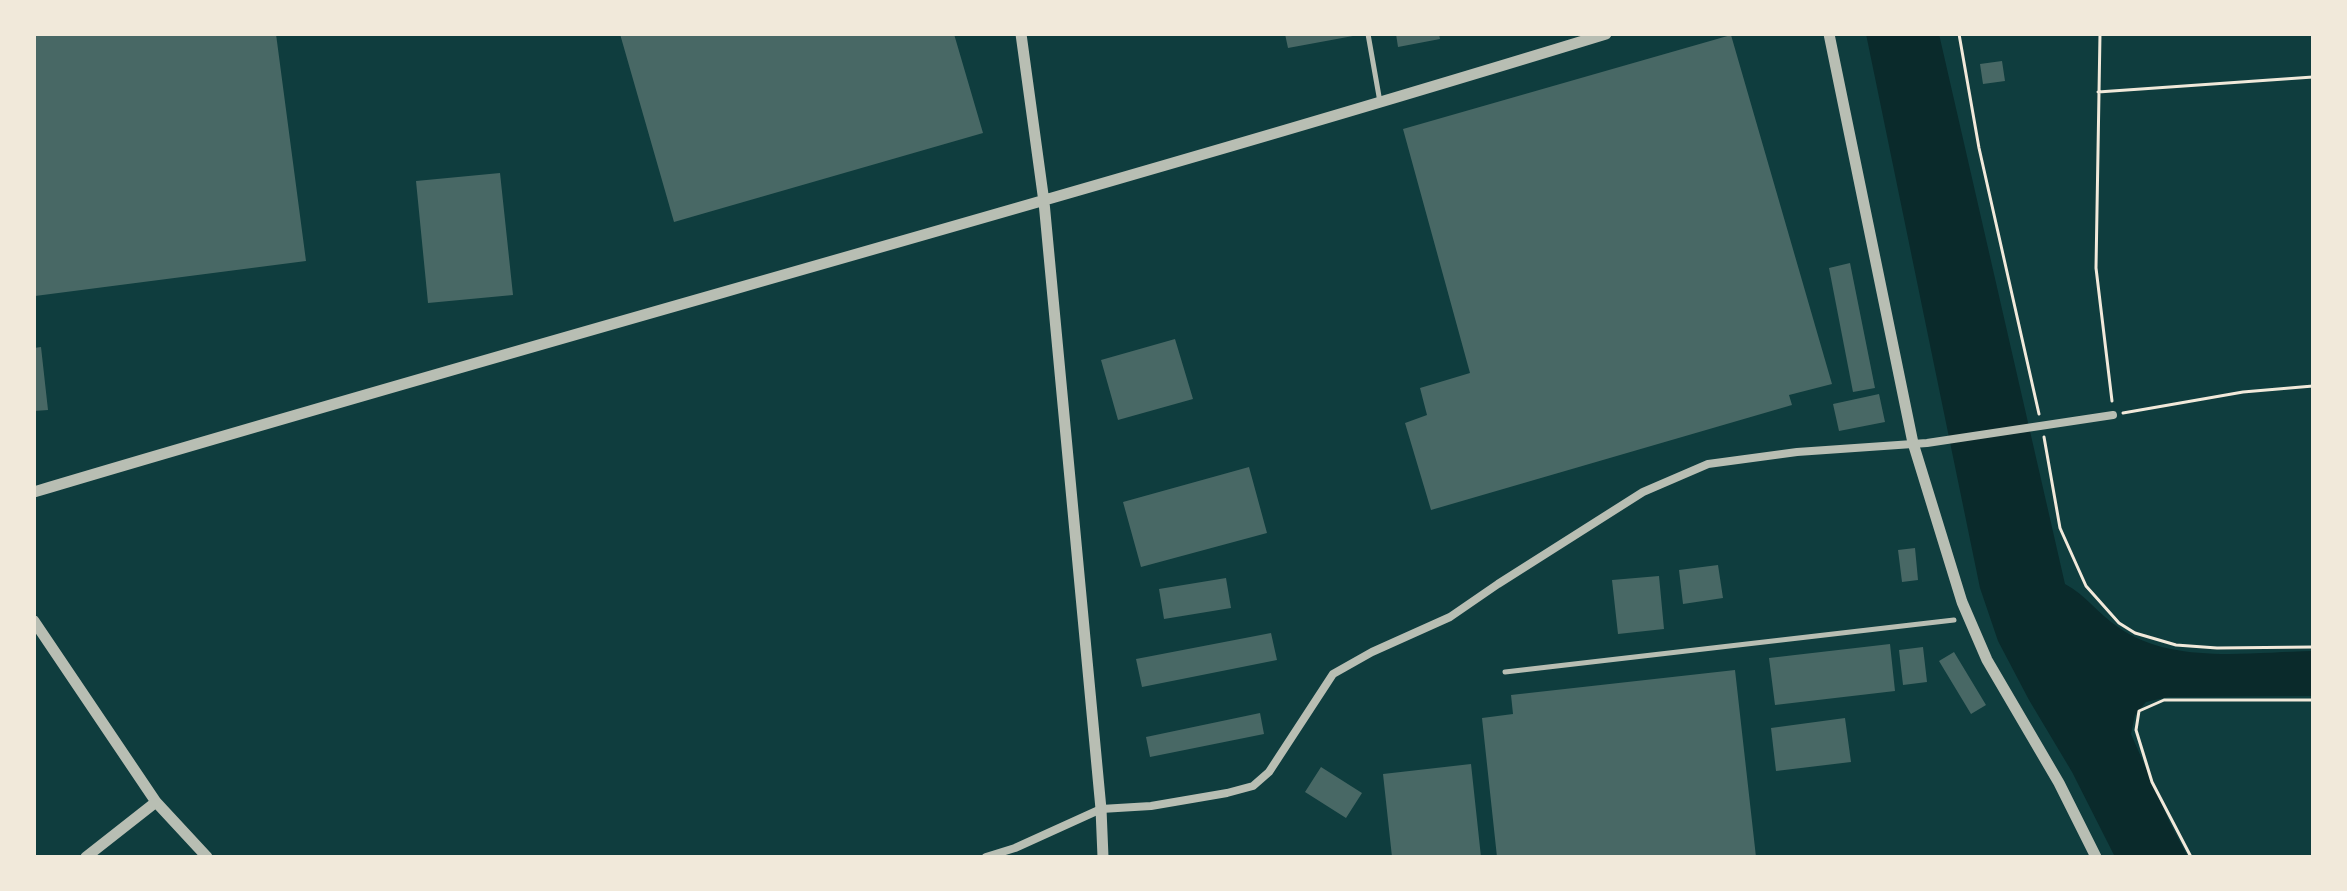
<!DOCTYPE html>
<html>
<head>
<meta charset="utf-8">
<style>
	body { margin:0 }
	#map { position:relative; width:2347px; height:891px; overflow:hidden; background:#0f3d3e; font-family:Jost,sans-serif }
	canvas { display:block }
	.frame { position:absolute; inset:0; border:36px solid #f1e9da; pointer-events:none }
</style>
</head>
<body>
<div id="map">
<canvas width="2347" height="891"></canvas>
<div class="frame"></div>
</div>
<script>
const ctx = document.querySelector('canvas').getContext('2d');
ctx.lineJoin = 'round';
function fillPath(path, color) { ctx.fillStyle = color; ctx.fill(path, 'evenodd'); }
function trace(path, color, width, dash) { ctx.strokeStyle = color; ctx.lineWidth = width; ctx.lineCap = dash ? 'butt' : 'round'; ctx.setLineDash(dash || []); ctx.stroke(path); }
const water = new Path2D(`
	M1866,34H1939L2065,584C2086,595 2098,614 2118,627C2171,665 2250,652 2313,651V696L2168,697L2146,702L2135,715L2131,734L2170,823L2188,857H2115L2072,772L2029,700L1998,641L1980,588Z`);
const building = new Path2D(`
	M34,34H276L306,261L35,296Z
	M620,34H954L983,133L674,222Z
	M1285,34H1353V36L1288,48Z
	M1396,34H1439L1440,39L1398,47Z
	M1731,35L1832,384L1789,395L1792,405L1431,510L1405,423L1427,415L1420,388L1470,373L1403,129Z
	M2002,61L2005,81L1983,84L1980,64Z
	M500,173L513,295L428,303L416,181Z
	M1850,263L1875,388L1853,392L1829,268Z
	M1175,339L1193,399L1118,420L1101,360Z
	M41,347L48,410L34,411V348Z
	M1879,394L1885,422L1839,431L1833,404Z
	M1249,467L1267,533L1141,567L1123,502Z
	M1915,548L1918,580L1902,582L1898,550Z
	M1718,565L1723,598L1683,604L1679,570Z
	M1659,576L1664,629L1618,634L1612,580Z
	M1226,578L1231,608L1164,619L1159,589Z
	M1271,633L1277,660L1142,687L1136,659Z
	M1890,644L1895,691L1775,705L1769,658Z
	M1923,647L1927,682L1903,685L1899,650Z
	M1954,652L1986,705L1971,714L1939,661Z
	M1735,670L1756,857H1497L1482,718L1513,714L1511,695Z
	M1260,713L1264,734L1150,757L1146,737Z
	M1845,718L1851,762L1776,771L1771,728Z
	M1471,764L1481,857H1392L1383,774Z
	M1321,767L1362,793L1346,818L1305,792Z`);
const path = new Path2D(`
	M1959,34L1979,148L2039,414
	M2100,34L2096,268L2112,401
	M2098,92L2313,77
	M2123,413L2243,392L2313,386
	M2044,437L2060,528L2086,586L2119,623L2135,633L2176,645L2217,648L2313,647
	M2191,857L2152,782L2136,730L2139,711L2164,700H2313`);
const service = new Path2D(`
	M1368,34L1380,102
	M1505,672L1954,620`);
const minor = new Path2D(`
	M986,857L1015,848L1101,809L1151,806L1227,793L1253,786L1269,772L1333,674L1372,652L1450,617L1498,584L1643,492L1708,464L1797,452L1927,443L2113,415`);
const tertiary = new Path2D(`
	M1021,34L1044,202L1101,809L1103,857
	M1829,34L1913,443L1962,602L1987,660L2059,783L2096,857
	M34,492C557,336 1084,194 1606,34
	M34,621L156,802L207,857
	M86,857L156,802`);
fillPath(water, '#0a2a2b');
fillPath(building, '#486865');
trace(path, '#f1e9da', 3);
trace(service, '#b8beb3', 5);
trace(minor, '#b8beb3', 8);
trace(tertiary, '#b8beb3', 11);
</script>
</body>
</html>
